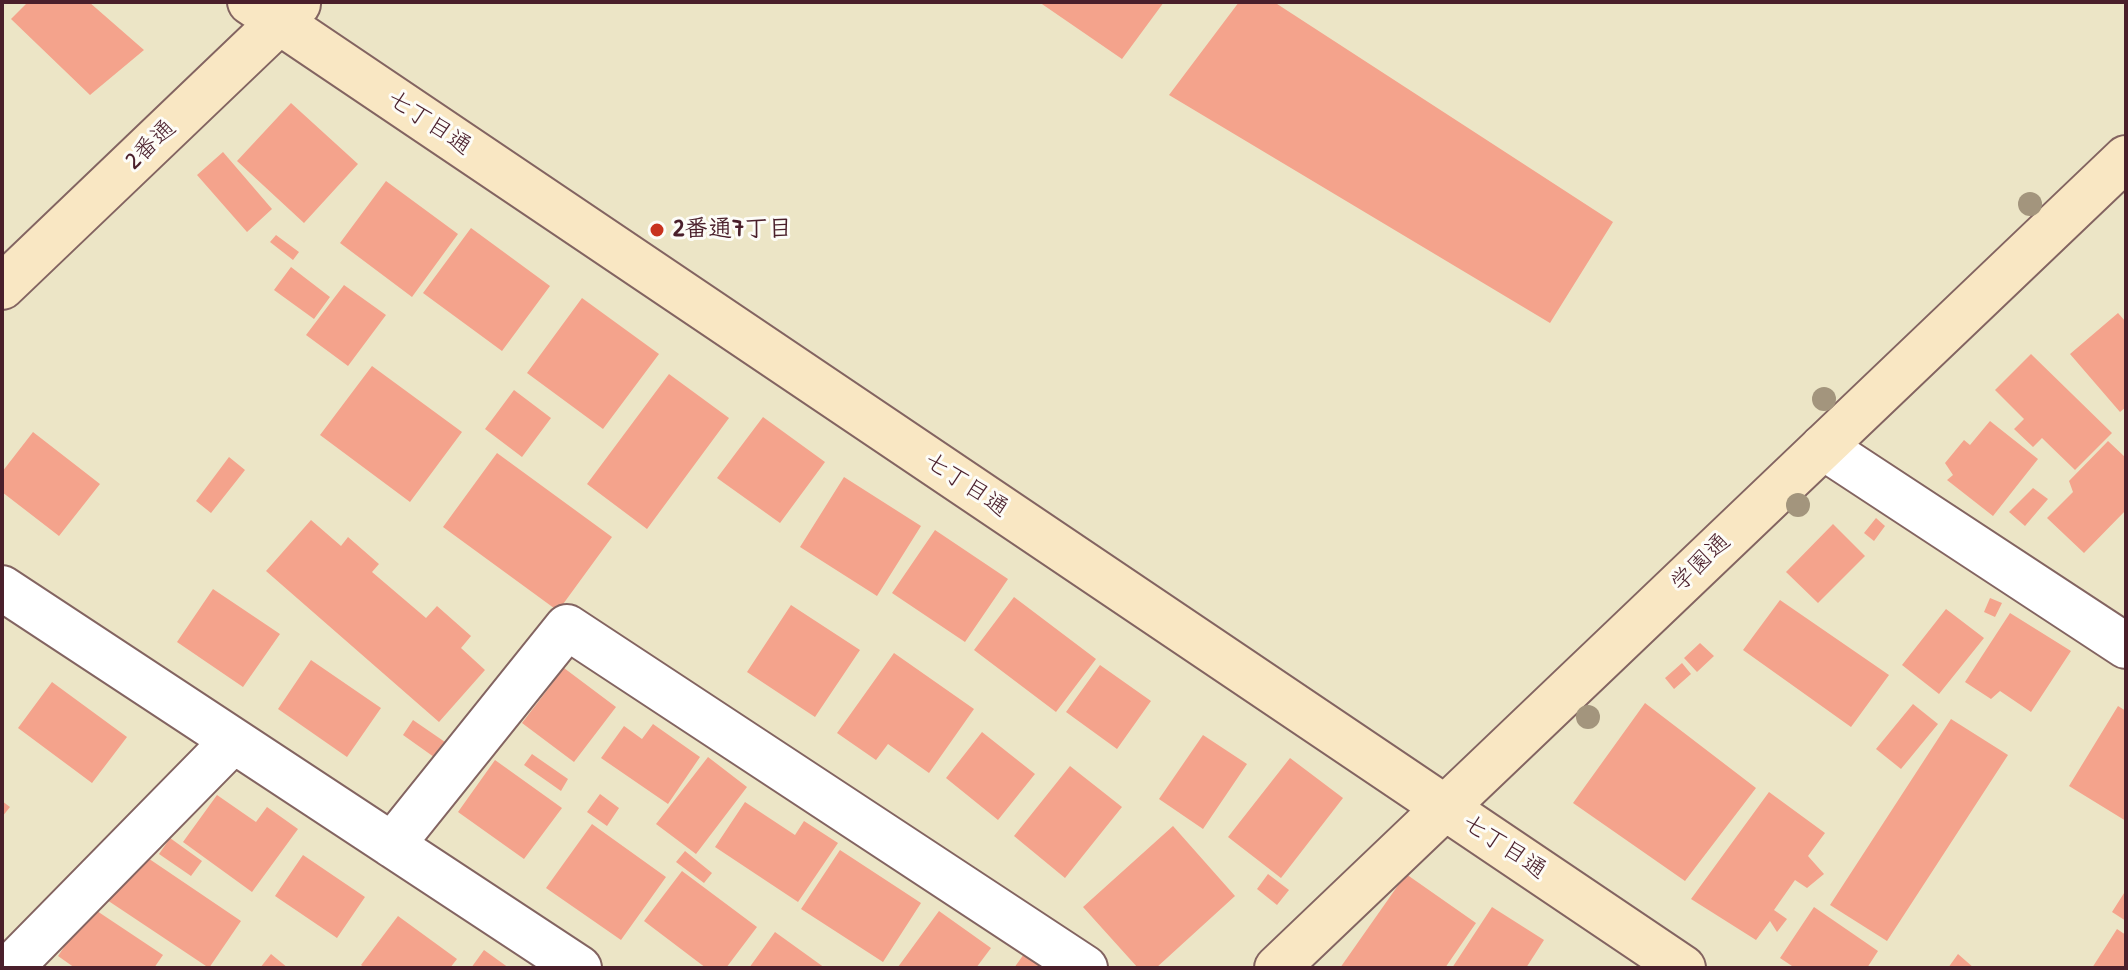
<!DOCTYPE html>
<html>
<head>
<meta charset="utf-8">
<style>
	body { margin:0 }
	#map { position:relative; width:2128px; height:970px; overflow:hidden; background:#ece5c6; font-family:"Patrick Hand",sans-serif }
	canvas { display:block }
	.frame { position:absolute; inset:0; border:4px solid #4a1f2b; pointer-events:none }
</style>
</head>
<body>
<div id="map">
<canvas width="2128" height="970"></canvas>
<div class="frame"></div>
</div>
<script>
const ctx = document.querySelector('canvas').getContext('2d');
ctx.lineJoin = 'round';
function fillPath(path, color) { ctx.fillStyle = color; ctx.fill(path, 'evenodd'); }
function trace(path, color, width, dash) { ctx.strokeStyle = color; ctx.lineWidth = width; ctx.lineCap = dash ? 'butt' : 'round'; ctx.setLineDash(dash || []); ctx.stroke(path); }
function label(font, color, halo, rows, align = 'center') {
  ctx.font = font + ' "Patrick Hand","Klee One",sans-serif'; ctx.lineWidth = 6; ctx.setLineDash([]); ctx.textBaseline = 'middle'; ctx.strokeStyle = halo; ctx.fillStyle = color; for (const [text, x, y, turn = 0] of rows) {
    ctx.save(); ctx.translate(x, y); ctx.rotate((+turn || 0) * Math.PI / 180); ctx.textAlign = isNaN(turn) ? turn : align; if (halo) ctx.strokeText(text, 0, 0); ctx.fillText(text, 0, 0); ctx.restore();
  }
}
const building = new Path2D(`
	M28,2H89L144,50L90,95L11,19Z
	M1039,2H1164L1122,59Z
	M1239,2H1274L1613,222L1550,323L1169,95Z
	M291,103L358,164L304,223L237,161Z
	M223,152L272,209L247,232L197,175Z
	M386,181L458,234L412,297L340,243Z
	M471,228L550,286L502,351L423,293Z
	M276,235L299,252L293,260L270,242Z
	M291,267L330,297L314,319L274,290Z
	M344,285L386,315L348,366L306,335Z
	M582,298L659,354L603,429L527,373Z
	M2118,313L2126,322V407L2120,412L2070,354Z
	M2031,354L2112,433L2075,470L2042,438L2033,447L2014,429L2024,419L1995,390Z
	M372,366L462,432L410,502L320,435Z
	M669,374L729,418L647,529L587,484Z
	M514,390L551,418L522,457L485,429Z
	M763,417L825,462L780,523L717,478Z
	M1990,421L2038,459L1993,516L1947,480L1953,475L1945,463L1964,440L1970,445Z
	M33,432L100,484L59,536L2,492V472Z
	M2108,441L2126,458V510L2084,553L2047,518L2073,492L2069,481Z
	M497,453L612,537L558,611L443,527Z
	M229,457L245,470L211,513L196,501Z
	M844,477L921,526L877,596L800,547Z
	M2033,488L2048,499L2025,526L2009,512Z
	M1876,518L1885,526L1874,541L1864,533Z
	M311,520L341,546L348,537L379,564L372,572L426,618L437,606L471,636L461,648L485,670L439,722L266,571Z
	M1833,524L1865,556L1818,603L1786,572Z
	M935,530L1008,579L965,642L892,593Z
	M213,589L280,634L243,687L177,642Z
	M1014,597L1096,659L1056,712L974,650Z
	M1990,598L2002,603L1995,617L1984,612Z
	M1780,600L1889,675L1851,727L1743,650Z
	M791,605L860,650L815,717L747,672Z
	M1946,609L1984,638L1939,694L1902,665Z
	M2010,613L2071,651L2031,712L2000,691L1991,699L1965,682Z
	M1700,643L1714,656L1697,672L1684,658Z
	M894,653L974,709L929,773L888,744L876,760L837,733Z
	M311,660L381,708L347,757L278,709Z
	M1682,663L1691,674L1674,689L1665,678Z
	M1100,665L1151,701L1117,749L1066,712Z
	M564,668L616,707L574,762L522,723Z
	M52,682L127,737L92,783L18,728Z
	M1645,703L1756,788L1685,881L1573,803Z
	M1913,704L1938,724L1901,769L1876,749Z
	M2118,706L2126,711V821L2069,786Z
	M1951,719L2008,755L1887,941L1830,905Z
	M413,720L445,742L434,757L403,735Z
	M653,724L700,757L668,804L601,758L624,726L642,739Z
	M982,732L1035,774L998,820L946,778Z
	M1203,735L1247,764L1203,829L1159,799Z
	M532,754L568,779L561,791L524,765Z
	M708,757L747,787L696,854L656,824Z
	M1290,758L1343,798L1281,878L1228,837Z
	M495,760L562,808L524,859L458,812Z
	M1070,766L1122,807L1065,878L1014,836Z
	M1769,792L1825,833L1808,856L1824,874L1807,888L1795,880L1774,910L1787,919L1777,932L1770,921L1756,940L1691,899Z
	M600,794L619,808L607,826L587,812Z
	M217,795L256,822L267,807L298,829L252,892L183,842Z
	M2,801L10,807L2,817Z
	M745,802L795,835L804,821L838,843L798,902L715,847Z
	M592,824L666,877L621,940L546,888Z
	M1173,826L1235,896L1156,968H1138L1083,907Z
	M170,838L202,861L191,876L159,854Z
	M840,850L921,903L883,962L801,909Z
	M685,851L712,873L704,883L676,862Z
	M139,852L241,921L209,968L107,900Z
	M303,855L365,897L337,938L275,896Z
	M682,871L757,927L726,968H706L644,921Z
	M1268,874L1289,890L1277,905L1257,889Z
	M1406,874L1476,923L1445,968H1340Z
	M2126,890V921L2112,912Z
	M91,907L163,955L154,968H75L58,956Z
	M1492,907L1544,940L1526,968H1452Z
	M1814,907L1878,951L1867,968H1795L1780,958Z
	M939,911L991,948L976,968H899L898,967Z
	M398,916L457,959L450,968H365L361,965Z
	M2117,929L2126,935V968H2092Z
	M775,932L825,968H749Z
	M484,950L509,968H471Z
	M271,954L288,968H260Z
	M1024,954L1044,968H1014Z
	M1958,954L1974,968H1948Z`);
const street = new Path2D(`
	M1823,447L2126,646
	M2,588L579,968
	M392,845L567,627L1085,968
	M10,968L233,741`);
const secondary = new Path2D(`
	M250,2L1683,968
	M2,287L298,4
	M1277,968L2126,158`);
const trees = [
	[2030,204],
	[1824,399],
	[1798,505],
	[1588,717]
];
const markers = [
	[657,230,8,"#c8321e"]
];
const streetNames = [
	["七丁目通",429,123,34],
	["2番通",151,145,-44],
	["七丁目通",966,485,34],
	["学園通",1701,563,-44],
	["七丁目通",1504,847,34]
];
const poiNames = [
	["2番通7丁目",673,230]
];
fillPath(building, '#f4a38c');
trace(street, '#836461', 48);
trace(secondary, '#836461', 48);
trace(street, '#fff', 44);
trace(secondary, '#f9e7c3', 44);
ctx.fillStyle = '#a3957d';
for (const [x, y] of trees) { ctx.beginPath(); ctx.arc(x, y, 12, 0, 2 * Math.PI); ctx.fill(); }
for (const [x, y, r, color] of markers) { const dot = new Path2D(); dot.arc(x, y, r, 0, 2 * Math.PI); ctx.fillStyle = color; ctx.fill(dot); trace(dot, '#fdfcf7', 3); }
label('24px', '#4a1f2b', '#fdfcf7', streetNames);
label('bold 24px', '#4a1f2b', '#fdfcf7', poiNames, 'left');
</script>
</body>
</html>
